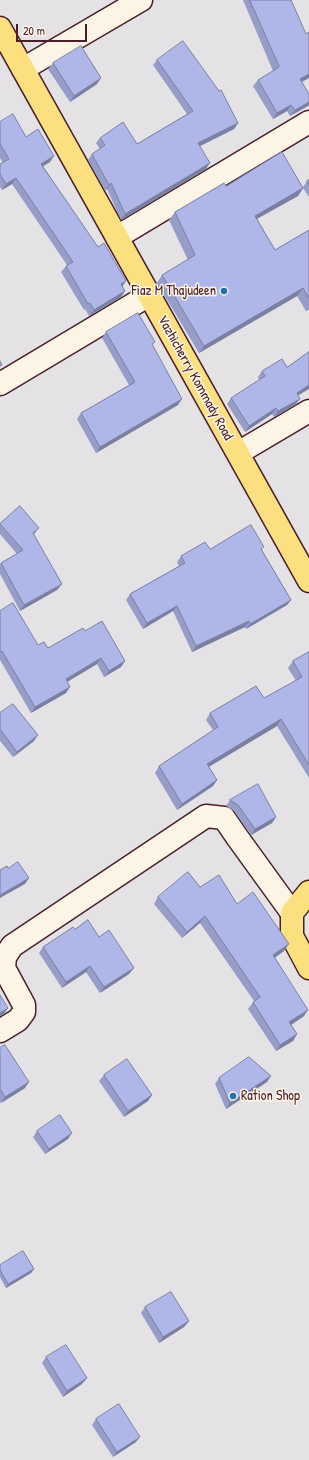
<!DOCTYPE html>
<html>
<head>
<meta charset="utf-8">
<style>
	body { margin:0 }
	#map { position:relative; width:309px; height:1460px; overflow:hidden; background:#e5e2e6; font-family:"Patrick Hand",sans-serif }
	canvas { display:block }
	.scale { position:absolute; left:16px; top:24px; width:71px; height:18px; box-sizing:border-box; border:2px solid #4a1f2b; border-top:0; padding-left:5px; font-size:12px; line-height:14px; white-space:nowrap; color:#4a1f2b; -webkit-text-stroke:3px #fcf5e5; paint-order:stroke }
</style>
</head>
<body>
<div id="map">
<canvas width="309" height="1460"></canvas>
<div class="scale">20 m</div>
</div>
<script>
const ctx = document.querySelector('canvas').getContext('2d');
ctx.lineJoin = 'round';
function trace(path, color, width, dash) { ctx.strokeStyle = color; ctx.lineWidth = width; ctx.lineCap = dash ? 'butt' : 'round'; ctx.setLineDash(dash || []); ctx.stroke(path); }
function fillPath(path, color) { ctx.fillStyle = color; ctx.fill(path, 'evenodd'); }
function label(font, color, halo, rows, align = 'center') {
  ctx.font = font + ' "Patrick Hand",sans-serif'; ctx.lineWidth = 3; ctx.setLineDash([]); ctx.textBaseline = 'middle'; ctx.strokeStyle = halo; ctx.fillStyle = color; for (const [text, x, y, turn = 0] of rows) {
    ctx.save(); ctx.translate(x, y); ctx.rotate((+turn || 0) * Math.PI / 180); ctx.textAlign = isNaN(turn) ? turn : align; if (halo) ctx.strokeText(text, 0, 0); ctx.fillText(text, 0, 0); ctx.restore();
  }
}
const minor = new Path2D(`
	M23,69L141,0
	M117,237L309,122
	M0,384L149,295
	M238,453L309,411
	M0,1031L18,1020L24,1012V1005L4,968L5,957L12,946L206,816L224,818L237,837L292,913`);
const major = new Path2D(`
	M0,28L309,581
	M309,892L292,913V936L309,968`);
const wall = new Path2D(`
	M243,0H291L309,78L302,82L308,106L290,116L287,111L273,119L253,86L258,80L273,71Z
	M157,60L238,123L234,129L200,146L206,169L121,220L107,189L105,190L88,160L92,154L100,149L96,143L100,138L137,144L187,114L153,65Z
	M53,63L97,84L70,102L48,69Z
	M0,122L26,137L50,162L43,166L125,291L121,297L89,316L85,309L84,310L61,272L66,266L67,265L12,184L2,190L0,187V164L3,163L0,158Z
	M309,180V197L303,188L298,196L257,219L275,250L309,230V310L306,311L297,296L199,353L157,283L162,275L188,260L169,220L175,212L226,186L303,187L307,181Z
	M106,332L152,345L178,405L96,453L77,419L81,413L129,385L102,338Z
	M262,371L298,396L295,405L274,417L272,414L245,432L227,404L231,398L259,380L258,377Z
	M20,506L34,534H33L57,590L20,611L0,574V564L1,563L17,554L0,534V524Z
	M210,549L262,550L291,600L287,605L246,629L245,627L192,652L173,611L143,629L126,600L130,594L179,566L177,562L181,556Z
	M0,611L38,645L48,648L85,631L125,661L121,667L104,677L97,664L67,682L66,693L31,713L0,660Z
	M309,652V778L277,726L208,767L217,780L213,786L177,810L155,773L159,766L213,730L206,720L210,713L264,698L296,681L288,668L293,661Z
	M0,713L34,741L13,757L0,741Z
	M230,800L276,817L272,823L251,835L234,811L226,806Z
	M200,887L237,904L284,951L275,957L304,1016L291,1025L297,1034L293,1041L276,1051L248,1009L254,1001L200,923L182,938L154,904L158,897Z
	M75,929L99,937L129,974L100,993L86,972L62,988L39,953L43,947Z
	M0,1048L25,1088L1,1103L0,1102Z
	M104,1075L152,1095L148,1101L124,1117L99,1081Z
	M219,1078L267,1082L226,1109L215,1084Z
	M37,1131L68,1139L45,1154L33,1137Z
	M0,1265L34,1269L31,1273L6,1288L0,1277Z
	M145,1307L189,1321L184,1327L159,1343L141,1313Z
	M46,1357L82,1384L63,1397L42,1363Z
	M96,1419L136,1442L113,1457L92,1425Z`);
const shadedWall = new Path2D(`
	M309,74V78L295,85L300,79Z
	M101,78L97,84L70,102L74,96Z
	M309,102V105L308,106L290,116L295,110Z
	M291,105L287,111L273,119L277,113Z
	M238,123L234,129L194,149L198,143Z
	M54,156L50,162L37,170L41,164Z
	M210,163L206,169L121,220L125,214Z
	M16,178L12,184L2,190L6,184Z
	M111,183L107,189L105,190L109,185Z
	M303,188L298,196L249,223L255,216Z
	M126,281L122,287L121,284Z
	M303,288L297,296L199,353L204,346Z
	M125,291L121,297L89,316L94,310Z
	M309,385V389L292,399L297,393Z
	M182,399L178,405L96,453L100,447Z
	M300,399L295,405L274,417L278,411Z
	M276,408L272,414L245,432L249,426Z
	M39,528L34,534L28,539L33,533Z
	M62,584L57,590L20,611L24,605Z
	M291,600L287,605L246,629L250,624Z
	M177,606L173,611L143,629L147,623Z
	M249,621L245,627L192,652L196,646Z
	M101,658L97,664L62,685L66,679Z
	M125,661L121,667L104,677L109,671Z
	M70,687L66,693L31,713L35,707Z
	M281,719L277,726L202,771L207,764Z
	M38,735L34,741L13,757L17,752Z
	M217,780L213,786L177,810L182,804Z
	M276,817L272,823L251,835L255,829Z
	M29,878L25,884L0,898V895Z
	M205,916L200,923L182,938L187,932Z
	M289,944L284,951L269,962L273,955Z
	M90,966L86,972L62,988L66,982Z
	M134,968L129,974L100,993L104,987Z
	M8,1008L4,1014L0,1016V1013Z
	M308,1010L304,1016L285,1029L289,1022Z
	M297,1034L293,1041L276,1051L280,1045Z
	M271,1076L267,1082L226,1109L230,1103Z
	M29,1082L25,1088L1,1103L5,1097Z
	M152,1095L148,1101L124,1117L128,1111Z
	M72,1133L68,1139L45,1154L49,1149Z
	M34,1269L31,1273L6,1288L8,1284Z
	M189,1321L184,1327L159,1343L163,1337Z
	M87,1378L82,1384L63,1397L67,1391Z
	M140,1437L136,1442L113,1457L117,1452Z`);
const building = new Path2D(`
	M250,0H291L306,34L309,32V74L300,79L309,94V102L295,110L291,105L277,113L258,80L279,67Z
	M183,41L219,91L221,90L238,123L198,143L210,163L125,214L111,183L109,185L92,154L105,145L100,138L123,122L137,144L193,111L157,60Z
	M81,46L101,78L74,96L53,63Z
	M13,114L26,137L38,129L54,156L41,164L98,247L104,243L126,281L121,284L125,291L94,310L90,303L88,304L66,266L73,262L16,178L6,184L0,174V164L9,159L0,144V122Z
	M282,152L303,188L255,216L275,250L309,230V298L303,288L204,346L162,275L195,255L175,212L224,183L226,186Z
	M309,180V185L307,181Z
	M138,313L155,342L152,344L182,399L100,447L81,413L135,382L106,332Z
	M309,352V385L297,393L300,399L278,411L276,408L249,426L231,398L265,376L262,371L282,359L287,367Z
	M0,361L2,365L0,366Z
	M20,506L39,528L33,533L62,584L24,605L1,563L23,550L0,524Z
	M251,525L264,547L261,549L291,600L250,624L249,621L196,646L177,606L147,623L130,594L185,563L181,556L205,542L210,549Z
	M13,603L38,645L44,642L48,648L83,628L85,631L102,621L125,661L109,671L101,658L66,679L70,687L35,707L2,651L0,652V611Z
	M309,652V765L281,719L207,764L217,780L182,804L159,766L218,727L210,713L256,686L264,698L302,677L293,661Z
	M13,704L38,735L17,752L0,729V713Z
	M258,784L276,817L255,829L238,805L230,800Z
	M18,862L29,878L0,895V870L7,866L8,868Z
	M188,872L200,887L219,875L237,904L253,892L289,944L273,955L308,1010L289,1022L297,1034L280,1045L253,1002L260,997L205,916L187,932L158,897Z
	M88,920L99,937L109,930L134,968L104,987L90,966L66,982L43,947L73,927L75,929Z
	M0,995L8,1008L0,1013Z
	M5,1045L29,1082L5,1097L0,1089V1048Z
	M249,1057L271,1076L230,1103L219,1078Z
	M127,1059L152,1095L128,1111L104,1075Z
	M60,1115L72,1133L49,1149L37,1131Z
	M23,1251L34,1269L8,1284L0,1270V1265Z
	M171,1292L189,1321L163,1337L145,1307Z
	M66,1345L87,1378L67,1391L46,1357Z
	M119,1404L140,1437L117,1452L96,1419Z`);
const markers = [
	[224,291,4,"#1f6fb2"],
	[233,1096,4,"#1f6fb2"]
];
const poiNames = [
	["Fiaz M Thajudeen",216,291],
	["Ration Shop",241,1096,"left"]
];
const streetNames = [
	["Vazhicherry Kommady Road",195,378,61]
];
trace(minor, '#4a1f2b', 25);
trace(major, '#4a1f2b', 25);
trace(minor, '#fcf5e5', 22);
trace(major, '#fce080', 22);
fillPath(wall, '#969dc8');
fillPath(shadedWall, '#7a80a2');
fillPath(building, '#aeb7e8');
trace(building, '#7a80a2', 1);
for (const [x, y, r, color] of markers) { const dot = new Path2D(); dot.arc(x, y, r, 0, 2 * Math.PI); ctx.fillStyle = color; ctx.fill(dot); trace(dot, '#fcf5e5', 1.5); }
label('14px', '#4a1f2b', '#fcf5e5', poiNames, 'right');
label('14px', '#4a1f2b', '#fcf5e5', streetNames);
</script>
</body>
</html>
